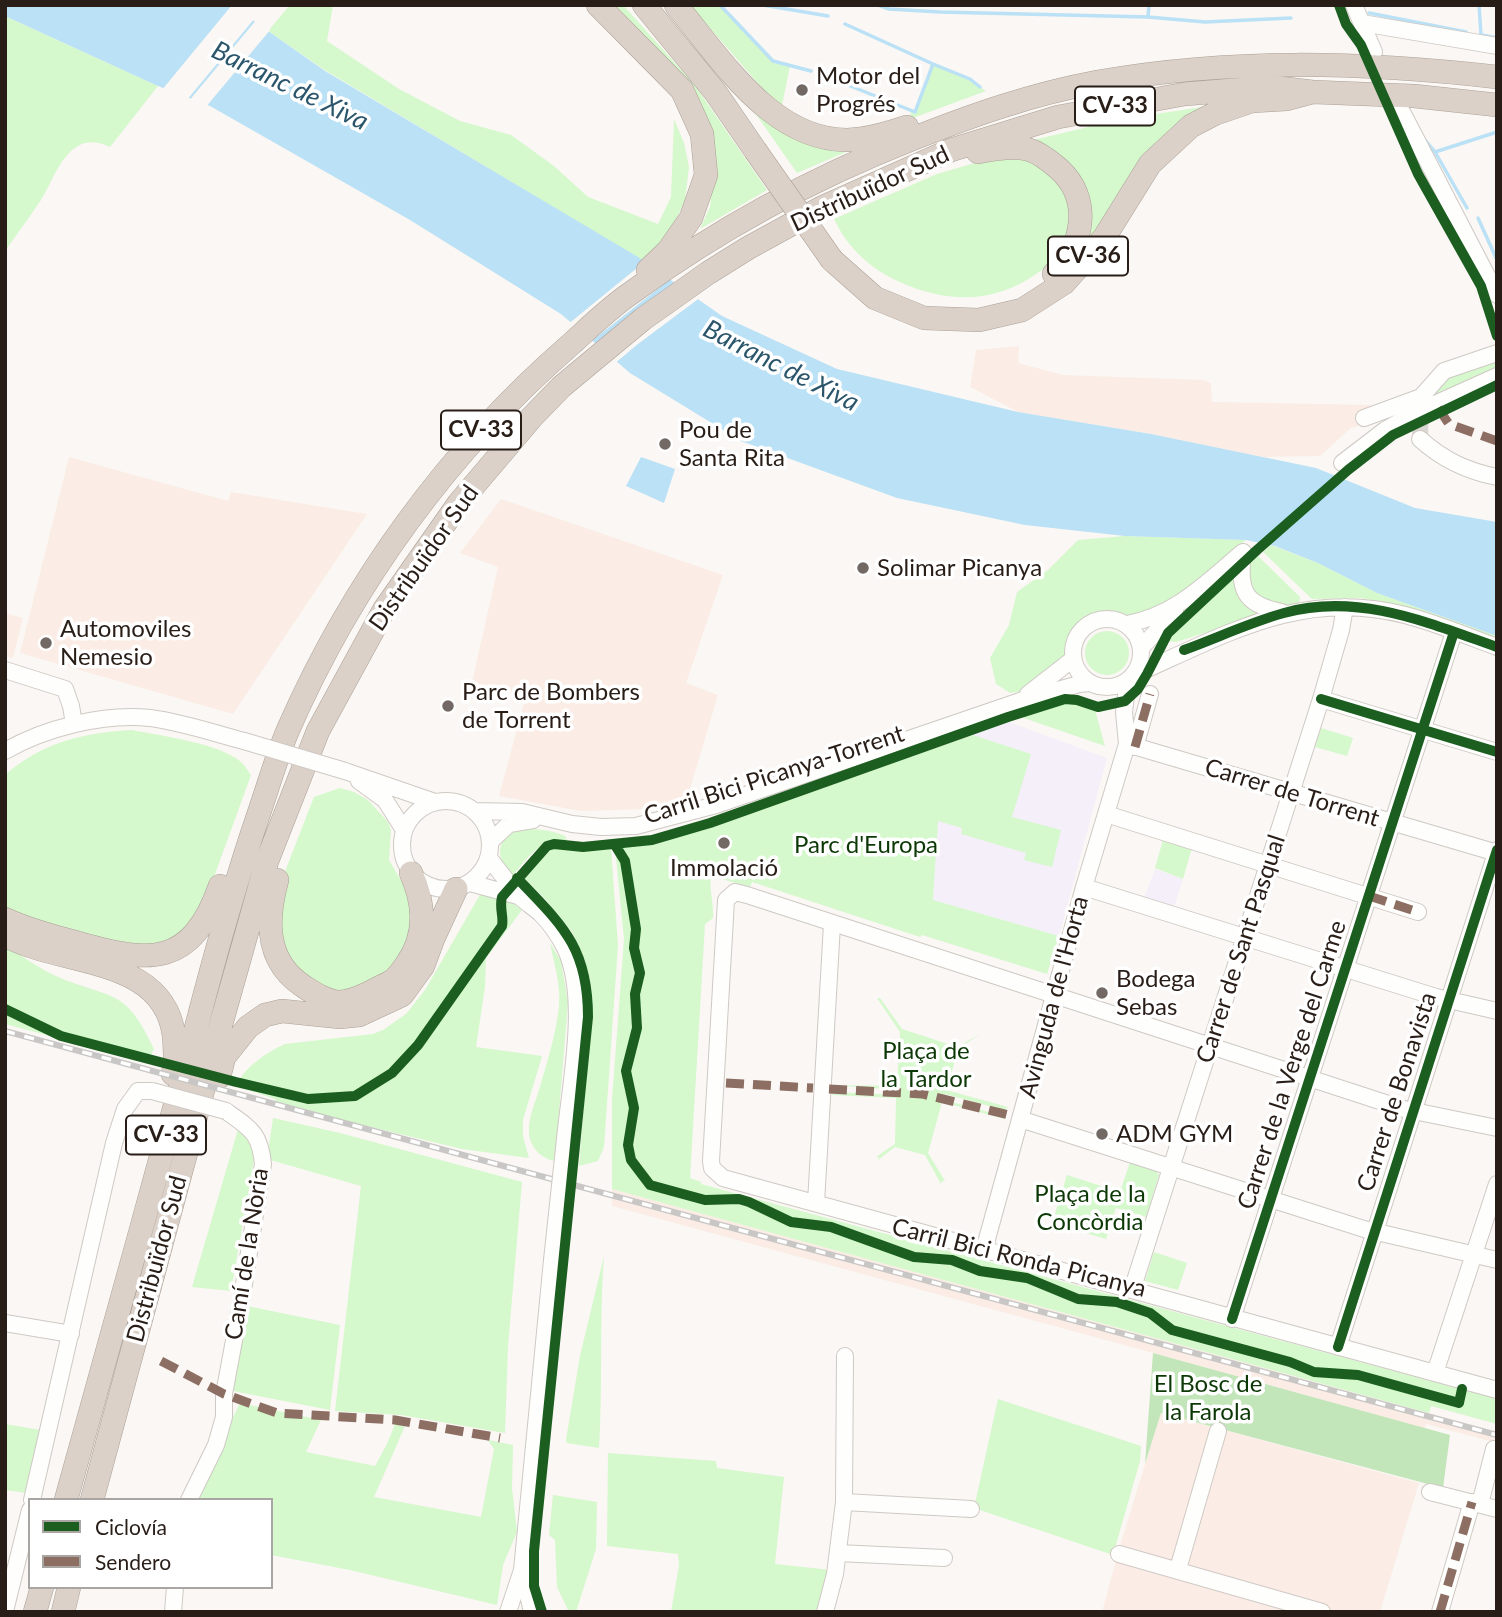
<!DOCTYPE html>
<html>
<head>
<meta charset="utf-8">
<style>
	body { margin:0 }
	#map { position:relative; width:1502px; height:1617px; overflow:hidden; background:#faf7f4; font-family:Lato,sans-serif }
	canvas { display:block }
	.frame { position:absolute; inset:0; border:7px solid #281d17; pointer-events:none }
	.legend { position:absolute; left:28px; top:1498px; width:245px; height:91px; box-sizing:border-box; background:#fff; border:2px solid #a9a5a2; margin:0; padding:9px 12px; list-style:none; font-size:21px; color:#281d17 }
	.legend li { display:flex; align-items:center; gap:14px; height:35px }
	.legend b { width:35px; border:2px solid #a9a5a2 }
</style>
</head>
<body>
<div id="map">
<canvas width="1502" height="1617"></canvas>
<div class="frame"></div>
<ul class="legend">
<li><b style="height:9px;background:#1b5e20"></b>Ciclovía</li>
<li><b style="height:9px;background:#8d6e63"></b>Sendero</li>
</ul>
</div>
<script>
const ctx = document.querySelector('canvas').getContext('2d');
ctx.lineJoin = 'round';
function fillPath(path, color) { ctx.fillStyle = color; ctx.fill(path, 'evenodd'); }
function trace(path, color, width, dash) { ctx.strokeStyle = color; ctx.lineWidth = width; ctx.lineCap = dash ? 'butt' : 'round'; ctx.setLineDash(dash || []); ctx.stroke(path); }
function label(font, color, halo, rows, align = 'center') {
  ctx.font = font + ' Lato,sans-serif'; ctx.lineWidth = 7; ctx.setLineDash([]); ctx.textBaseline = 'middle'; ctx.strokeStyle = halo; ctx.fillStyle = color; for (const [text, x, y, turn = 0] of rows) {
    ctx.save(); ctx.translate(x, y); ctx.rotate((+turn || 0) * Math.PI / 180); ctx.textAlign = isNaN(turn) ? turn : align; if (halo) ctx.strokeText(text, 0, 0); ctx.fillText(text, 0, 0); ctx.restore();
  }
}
const built = new Path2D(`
	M1019,346L1018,363L1063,375L1203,380L1211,383L1212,402L1375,405L1362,425L1351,428L1320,456L1263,457L1151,434L1018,412L970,387L976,350Z
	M69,457L228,501L231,492L367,514L233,714L20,653Z
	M501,499L723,575L686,683L718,695L687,799L646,809L581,811L499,796L526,696L472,682L498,567L460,553Z
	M5,613L23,618L13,658L5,656Z
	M612,1189L1497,1432V1443L1426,1424L1424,1429L1146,1351L612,1206Z
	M1161,1413L1419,1483L1380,1612H1102L1121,1542Z`);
const education = new Path2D(`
	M1009,722L1107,758L1059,936L933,900L937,821L953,742Z
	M1155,869L1183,879L1174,907L1144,898Z`);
const green = new Path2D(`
	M290,5H333L327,41L399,89L460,121L511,135L554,166L588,197L658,224L671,197L674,119L684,143L689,167L685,201L662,248L645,262L323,69L268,31Z
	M611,5H623L694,84L767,190L700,229L710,207L714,172L713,133Z
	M690,5H720L774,63L790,66L782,105L762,88Z
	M5,16L158,86L110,147C99,142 88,140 78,146C60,156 51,184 41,200C30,217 17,233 6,250Z
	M931,63L971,81L986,91L910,119L911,112L918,108Z
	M744,97L860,146L797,173Z
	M1209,106L1084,251L1089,227L1029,141L1122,119Z
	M1016,157C1058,168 1085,202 1064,245C1062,249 1060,256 1057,259C1052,264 1045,268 1039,272C997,303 950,304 902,283C872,270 848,249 834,219L937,174L982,161Z
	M1497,361V368L1432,396C1450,368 1466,370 1497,361Z
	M1125,536L1246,540L1158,612L1147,616L1095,613L1086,618L1071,634L1063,659L1023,691L1010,693L996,684L990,658L1009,625L1017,592L1048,570L1078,540Z
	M1271,545L1318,563L1377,593L1497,636V641L1406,607L1361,598L1312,599L1263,552Z
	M1258,556L1300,597L1299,604C1266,610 1252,599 1246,567Z
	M1234,576L1262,615L1176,642L1167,641L1173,632Z
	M1085 653a22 22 0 1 1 44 0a22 22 0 1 1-44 0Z
	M1071,701L1095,710L1105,746L1021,717L1023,714Z
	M1321,728L1353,738L1347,756L1315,747Z
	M132,730C161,736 219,743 241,762C245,765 248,771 251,775L202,910L191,925L173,939L143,949L5,912V775C41,743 85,732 132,730Z
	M973,735L1031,754L1012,817L1061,830L1052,867L1024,860L1026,853L961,834L962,828L938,821L933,900L1059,936L1047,974L922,935L920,937L752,882L750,887L711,876C709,891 714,903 713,918L705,924L690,1178L701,1182V1184L1497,1399V1424L1431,1406L1429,1413L612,1189V1100L624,939L615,848L670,839L698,831Z
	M340,788L354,792L368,800L388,822L391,830L389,860L410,896V933L396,961L380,979L357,990L330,992L298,972L282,945L281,896L286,869L314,797Z
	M519,829C535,829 550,829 565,836L567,840C537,840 529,857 511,877C497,857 493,842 519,829Z
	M1163,840L1192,848L1183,879L1155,868Z
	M553,847L582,850L611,849L618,945L604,1147L598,1161L579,1166L592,1005L591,987L585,961L572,932L545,899L524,878L527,871Z
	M481,893L508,900L522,910L486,958L485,987L476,1047L542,1056L523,1120V1137L529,1158L462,1149L276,1104L275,1099L237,1086C242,1068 269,1051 285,1044L373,1034L383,1030L406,1014L425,990Z
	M550,943L561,961L568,1002L555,1161C541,1159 529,1146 529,1132C528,1118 535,1103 539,1090C547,1063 556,1034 559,1006C561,984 554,964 550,943Z
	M5,947C24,956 39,969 58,977C113,1000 125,987 154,1049L147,1062L5,1024Z
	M877,998H880L902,1029L957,1047L982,1033L959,1048L946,1090L1008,1107L1004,1110L945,1094L944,1100L1003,1116L1005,1119L942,1102L928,1153L945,1181H942L941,1184L925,1155L895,1147L878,1160L879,1157H876L895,1144L896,1098L832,1095L834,1092L896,1095L897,1090L833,1085L897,1086L900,1032Z
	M273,1118L340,1133L522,1182L508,1346L505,1433L401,1415L335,1411L361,1186L267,1159Z
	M239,1126C250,1136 255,1146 254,1160L231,1291L192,1287Z
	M1130,1162L1155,1170L1159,1175L1146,1217L1116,1208L1106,1239L1052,1223L1067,1175L1120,1192Z
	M1154,1252L1187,1263L1178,1290L1145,1281Z
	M604,1256C599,1320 603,1384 599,1448L567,1443L566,1440L580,1356Z
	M242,1305L340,1325L330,1410L228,1390Z
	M998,1399L1141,1446L1140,1461L1113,1555L974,1508Z
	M240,1403L321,1420L306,1452L375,1466L387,1444L395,1424L405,1426L374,1497L481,1517L494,1449L488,1440L513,1445L512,1488L517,1532L503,1565L497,1605L350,1570L271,1555V1500H192Z
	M5,1424L41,1430L26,1493L5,1490Z
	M608,1453L716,1461L717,1468L784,1477L775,1564L831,1570L821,1612H671L679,1565L678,1554L607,1546Z
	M553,1495L597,1502L596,1549L576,1612H569L557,1587L555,1540L549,1535Z`);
const forest = new Path2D(`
	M1153,1353L1450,1435L1443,1488L1161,1413L1145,1464Z`);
const water = new Path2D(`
	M5,5H231L325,71L638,257L722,316L837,369L1018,412L1151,434L1316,468L1415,508L1497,522V636L1377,593L1318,563L1275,546L1246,540L1125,536L1025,525L897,498L741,441L630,373L561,314L410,220L210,106L158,86L5,16Z
	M641,457L675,469L664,503L626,486Z`);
const pier = new Path2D(`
	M232,5H237L255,18L186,101L161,91Z
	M257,19L271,29L205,108L188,102Z
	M648,259L673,277L589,343L567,325Z
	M678,280L701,297L638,344L614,364L593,346L628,316Z`);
const stream = new Path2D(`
	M720,5L773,61L811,71
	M763,5L828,16
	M878,5L889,9L940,12L1148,17L1205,22L1291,18
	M1479,5L1481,35
	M1369,13L1466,32
	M1148,17L1149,5
	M845,24L933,64
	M1482,35L1497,38
	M828,77L915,112L933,64L970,79L980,87
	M1423,138L1435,152L1467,208
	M1435,152L1497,132
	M1478,218L1497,260`);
const minorTunnel = new Path2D(`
	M1420,439L1421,399`);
const minor = new Path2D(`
	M1354,5L1374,52
	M1362,23L1497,46
	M1400,108L1497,295
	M1364,418L1421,397L1444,371L1497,353
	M1420,439C1443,460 1467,471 1497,477
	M1342,463L1385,430L1417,412L1497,376
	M1243,552C1238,590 1244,605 1282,612
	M1073 653a34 34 0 1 1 68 0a34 34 0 1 1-68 0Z
	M1127,624C1176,615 1206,583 1243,552
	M1141,648L1175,611
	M5,670L65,689L71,706L74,724
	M1134,675C1225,635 1302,588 1405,615C1436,623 1467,636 1497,647
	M1028,694L1073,659
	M1321,699L1497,752
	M1127,744L1497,853
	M1135,747L1150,694
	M5,751C45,728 104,713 150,718C182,722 213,733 244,741
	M345,771L435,802
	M359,781L385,800L404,830
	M402 845a44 44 0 1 1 88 0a44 44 0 1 1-88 0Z
	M474,811L522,812L572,824L601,827L636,826L716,805L1020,701L1079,684L1091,683
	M1106,814L1418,912
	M491,841L509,824L533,820
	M489,858C499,871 509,884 519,896C525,902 533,907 540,913C549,922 559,936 565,948C589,998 570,1084 565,1139
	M470,883L518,896
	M1084,887L1436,997L1497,1011
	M1020,1119L1364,1229L1497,1260
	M1497,1128L1404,1109L747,895L735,892L726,900L711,1161L712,1168L723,1178L1497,1390
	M816,1203L832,924
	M984,1250L1084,887L1127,744L1124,712L1128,680
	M1132,1290L1321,699L1341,630L1345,607
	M1232,1319L1454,632
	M5,1323L71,1334
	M1338,1347L1497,850
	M1435,1373L1497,1184
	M1430,1492L1497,1509
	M32,1500L114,1143L125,1109L138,1091H152
	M189,1500L216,1445L224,1417V1394L241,1303L263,1164C260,1133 251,1129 226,1111
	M844,1502L971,1509
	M1480,1504L1494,1449
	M838,1553L944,1558
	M1119,1554L1322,1612
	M1178,1569L1218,1431
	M523,1573L532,1612
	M5,1611L30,1510
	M173,1612L175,1587
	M508,1612L522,1570L552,1260
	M825,1612L835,1574L844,1502L845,1356
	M1440,1612L1472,1502`);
const highway = new Path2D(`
	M598,5L682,90L702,134L706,175L691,218L668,251L648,270
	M644,5L716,93L755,150
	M676,5C722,60 777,150 860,139C876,137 892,132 907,127
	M978,152C993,149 1011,146 1027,149C1038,152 1050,161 1059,169C1092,199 1084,245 1054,274
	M832,260L875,298L924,318L979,320L1022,310L1064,283L1104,238L1150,164L1191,126L1214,114L1252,101L1287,99L1313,92L1414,96L1497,105
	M277,880C266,920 265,961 303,986C314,993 324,1000 337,1002C350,1003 362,996 373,991C379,987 386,985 392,981C398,977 402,970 406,965C427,936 425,904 411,873
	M5,919C28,930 53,936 78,943C150,963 191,968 220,886
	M5,935C61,967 164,955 174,1036C175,1050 176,1060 173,1074
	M219,1077L224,1057L248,1027L265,1015L282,1011L340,1017L359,1015L402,995L423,966L433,939L456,889
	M66,1500C109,1345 152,1191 194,1036C213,962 233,889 258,816C268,787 276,758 288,730C352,583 449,450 570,345C590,327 609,308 631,293C717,230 813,178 912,139C973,115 1032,94 1097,82C1233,58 1361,62 1497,77
	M92,1500L216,1042L267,861L318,731L384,610L459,503L532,417L561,387L643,319L708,273L748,248L821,208L951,150L1058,117L1185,94L1271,87L1313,92
	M35,1612L42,1587
	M63,1612L69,1587`);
const rail = new Path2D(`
	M5,1031L1497,1435`);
const minorBridge = new Path2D(`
	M244,741L345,771
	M152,1091L226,1111
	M552,1260L565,1139`);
const highwayBridge = new Path2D(`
	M755,150L832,260`);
const quiet = new Path2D(`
	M1438,408L1449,424L1497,441
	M1135,747L1150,694
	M1369,896L1418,912
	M726,1083L813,1088
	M829,1089L922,1094L1009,1115
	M161,1361L224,1394L277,1413L395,1420L500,1438
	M1440,1612L1472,1502`);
const cycleway = new Path2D(`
	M1339,5L1346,24L1361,45L1418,174L1481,286L1497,336
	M1184,650C1217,638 1251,622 1284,613C1358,592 1429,623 1497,647
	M1321,699L1497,752
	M615,845L625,861L636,929L634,948L640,973L635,994L637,1028L626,1071L634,1108L628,1145L631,1160L650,1185L705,1200L739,1199L749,1202L791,1222L831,1227L914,1257L952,1260L980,1271L1027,1278L1078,1299L1117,1302L1150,1313L1172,1330L1290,1362L1314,1372L1358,1375L1459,1403L1462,1389
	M517,878C562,925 588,947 588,1017L534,1551V1586L542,1612
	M5,1009L61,1036L236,1082L308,1099L355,1096L392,1073L418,1045L502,926C504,916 499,908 502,897L547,846L554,844L583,847L652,840L710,823L1008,717L1065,699L1077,700L1098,707L1125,701L1138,689L1147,674L1168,633L1257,550L1348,470L1393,435L1497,385
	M1232,1319L1454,632
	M1338,1347L1497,850`);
const markers = [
	[802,90,7,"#726964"],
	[665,444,7,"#726964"],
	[863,568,7,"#726964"],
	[46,643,7,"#726964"],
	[448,706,7,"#726964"],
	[724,843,7,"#726964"],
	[1102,993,7,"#726964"],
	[1102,1134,7,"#726964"]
];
const shields = [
	[1115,106,80],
	[1088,256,80],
	[481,430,80],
	[166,1135,80]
];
const shieldNames = [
	["CV-33",1115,106],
	["CV-36",1088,256],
	["CV-33",481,430],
	["CV-33",166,1135]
];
const poiNames = [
	["Motor del",816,76],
	["Progrés",816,104],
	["Pou de",679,430],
	["Santa Rita",679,458],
	["Solimar Picanya",877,568],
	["Automoviles",60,629],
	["Nemesio",60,657],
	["Parc de Bombers",462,692],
	["de Torrent",462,720],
	["Immolació",724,868,"center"],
	["Bodega",1116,979],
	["Sebas",1116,1007],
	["ADM GYM",1116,1134]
];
const streetNames = [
	["Distribuïdor Sud",870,189,-25],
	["Distribuïdor Sud",424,558,-55],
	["Carril Bici Picanya-Torrent",774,775,-18],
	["Carrer de Torrent",1292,793,17],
	["Carrer de Sant Pasqual",1241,949,-72],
	["Avinguda de l'Horta",1054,997,-75],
	["Carrer de la Verge del Carme",1292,1065,-72],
	["Carrer de Bonavista",1397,1092,-72],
	["Camí de la Nòria",247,1254,-81],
	["Carril Bici Ronda Picanya",1019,1258,14],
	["Distribuïdor Sud",157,1259,-75]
];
const parkNames = [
	["Parc d'Europa",866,845],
	["Plaça de",926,1051],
	["la Tardor",926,1079],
	["Plaça de la",1090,1194],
	["Concòrdia",1090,1222],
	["El Bosc de",1208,1384],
	["la Farola",1208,1412]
];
const waterNames = [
	["Barranc de Xiva",290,86,26],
	["Barranc de Xiva",781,366,27]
];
fillPath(built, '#fbede5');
fillPath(education, '#f5effa');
fillPath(green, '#d5f8cc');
fillPath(forest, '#c3e5ba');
fillPath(water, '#bae1f5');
fillPath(pier, '#faf7f4');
trace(stream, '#bae1f5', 3.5);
trace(minorTunnel, '#dad6d3', 16, [16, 8]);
trace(minor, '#cfc9c4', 18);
trace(highway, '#aca197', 24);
trace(minor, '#fefefd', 16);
trace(highway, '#dbd1c9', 23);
trace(rail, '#c8c7c5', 6);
trace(rail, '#fff', 3.5, [10]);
trace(minorBridge, '#cfc9c4', 18, []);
trace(highwayBridge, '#aca197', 24, []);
trace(minorBridge, '#fefefd', 16);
trace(highwayBridge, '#dbd1c9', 23);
trace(quiet, '#8d6e63', 9, [18, 9]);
trace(cycleway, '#1b5e20', 10);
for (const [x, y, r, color] of markers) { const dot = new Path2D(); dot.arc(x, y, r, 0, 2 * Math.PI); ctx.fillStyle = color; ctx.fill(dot); trace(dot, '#fff', 2.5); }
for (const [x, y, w] of shields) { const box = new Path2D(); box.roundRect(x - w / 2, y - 19.5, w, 39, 5); ctx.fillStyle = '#fff'; ctx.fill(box); trace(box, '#281d17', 2); }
label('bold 23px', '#281d17', null, shieldNames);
label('24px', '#281d17', '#fff', poiNames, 'left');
label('24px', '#281d17', '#fff', streetNames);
label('24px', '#0c3806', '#fff', parkNames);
label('italic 26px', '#2a556b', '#fff', waterNames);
</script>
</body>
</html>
